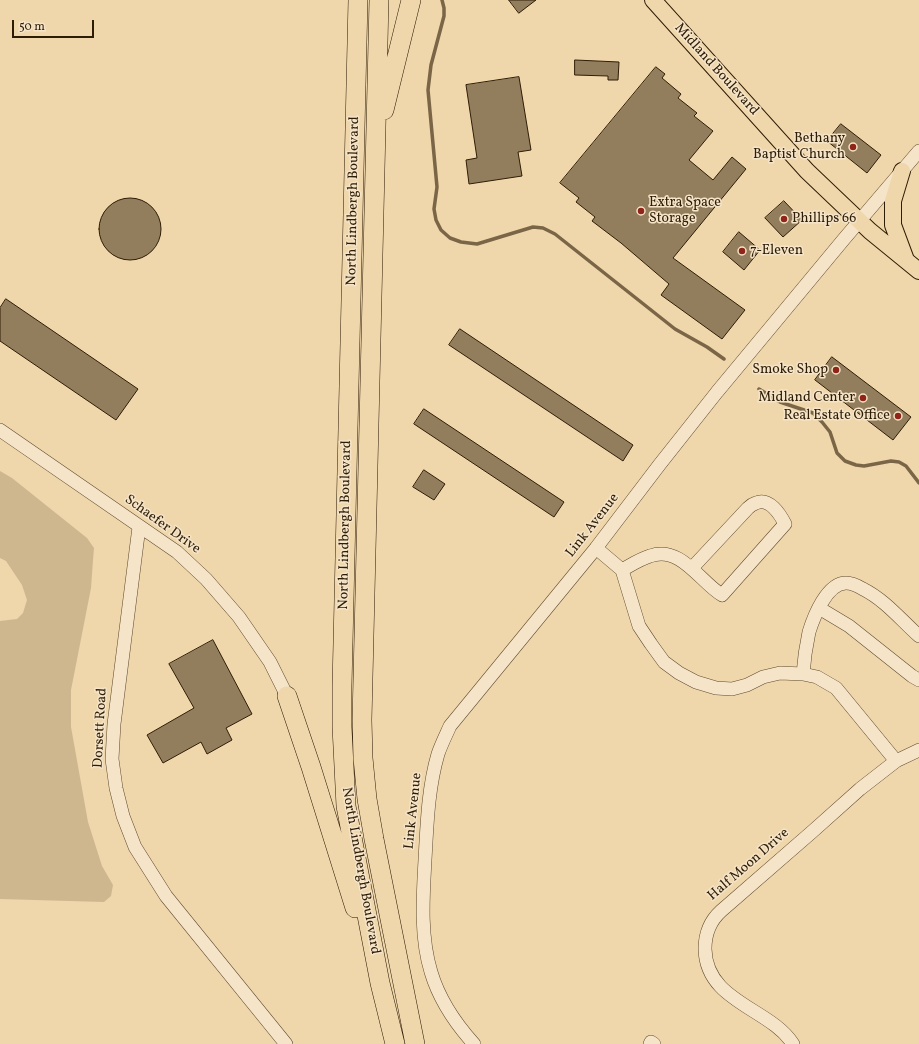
<!DOCTYPE html>
<html>
<head>
<meta charset="utf-8">
<style>
	body { margin:0 }
	#map { position:relative; width:919px; height:1044px; overflow:hidden; background:#efd6ab; font-family:Vollkorn,serif }
	canvas { display:block }
	.scale { position:absolute; left:12px; top:20px; width:82px; height:18px; box-sizing:border-box; border:2px solid #2e1d06; border-top:0; padding-left:5px; font-size:12px; line-height:14px; white-space:nowrap; color:#2e1d06; -webkit-text-stroke:3px #f5e4c8; paint-order:stroke }
</style>
</head>
<body>
<div id="map">
<canvas width="919" height="1044"></canvas>
<div class="scale">50 m</div>
</div>
<script>
const ctx = document.querySelector('canvas').getContext('2d');
ctx.lineJoin = 'round';
function fillPath(path, color) { ctx.fillStyle = color; ctx.fill(path, 'evenodd'); }
function trace(path, color, width, dash) { ctx.strokeStyle = color; ctx.lineWidth = width; ctx.lineCap = dash ? 'butt' : 'round'; ctx.setLineDash(dash || []); ctx.stroke(path); }
function label(font, color, halo, rows, align = 'center') {
  ctx.font = font + ' Vollkorn,serif'; ctx.lineWidth = 3; ctx.setLineDash([]); ctx.textBaseline = 'middle'; ctx.strokeStyle = halo; ctx.fillStyle = color; for (const [text, x, y, turn = 0] of rows) {
    ctx.save(); ctx.translate(x, y); ctx.rotate((+turn || 0) * Math.PI / 180); ctx.textAlign = isNaN(turn) ? turn : align; if (halo) ctx.strokeText(text, 0, 0); ctx.fillText(text, 0, 0); ctx.restore();
  }
}
const green = new Path2D(`
	M0,471L12,478L87,538L94,548L93,560L91,588L71,690V727L88,822L102,866L113,885L111,896L104,902L0,899V621L17,619L23,613L27,600L22,585L6,561L0,558Z`);
const stream = new Path2D(`
	M442,0L444,8V16L431,65L428,90L437,187L434,209L436,220L441,230L450,238L461,242L477,244L533,227L543,228L555,234L675,329L707,347L724,359
	M759,389L780,402L813,413L822,422L830,432L837,453L845,461L856,465L864,466L891,461L899,462L906,466L919,483`);
const building = new Path2D(`
	M509,0H536L519,13Z
	M575,60L619,62L618,80H608V76L575,75Z
	M656,67L665,74L662,78L681,94L678,98L697,113L694,116L713,131L689,160L713,180L732,157L746,169L673,258L745,310L722,339L661,295L669,284L621,243L592,221L595,217L576,202L579,198L560,183Z
	M519,77L531,150L518,152L522,176L469,184L466,160L477,158L466,85Z
	M841,124L881,155L867,173L827,141Z
	M99 229a31 31 0 1 1 62 0a31 31 0 1 1-62 0Z
	M784,201L802,220L783,237L765,218Z
	M739,232L760,250L744,270L723,252Z
	M6,299L138,389L116,420L0,341V308Z
	M460,329L633,445L623,461L449,345Z
	M832,357L911,417L893,440L815,380Z
	M424,409L564,502L554,517L414,424Z
	M424,470L445,484L434,500L413,487Z
	M213,640L252,714L226,728L232,740L207,754L201,742L163,763L147,735L194,708L169,664Z`);
const minor = new Path2D(`
	M0,430L177,552L206,579L239,617L270,662L287,696
	M139,527L114,724L112,759L116,788L123,816L135,847L166,896L286,1044
	M596,548L622,570L639,626L651,644L664,662L679,673L696,682L716,688L732,689L747,685L763,677L780,673L803,674L817,677L836,688L896,761
	M622,570C631,565 640,559 650,556C681,545 700,582 722,595L785,524C780,514 769,497 756,503C753,504 750,506 748,508L692,568
	M819,608L849,626L912,676L919,680
	M803,674C804,660 806,646 809,632C814,616 827,583 846,583C850,583 858,586 863,589C885,600 901,620 919,636
	M474,1044C455,1023 439,999 431,972C420,936 423,897 425,860C427,825 428,788 438,754C441,745 446,735 450,726L596,548L660,464L717,392L844,239L919,151
	M650,1044L651,1042L654,1044
	M793,1044C770,1008 706,1002 705,949C705,933 710,921 721,911L813,831L860,789L896,761L919,750`);
const major = new Path2D(`
	M653,0L807,171L870,231L919,271
	M902,171L893,201V225L906,260`);
const highway = new Path2D(`
	M358,0L342,686V727L346,806L380,983L395,1044
	M379,0L362,720L363,758L367,799L374,839L415,1044
	M384,110L411,0
	M287,696L311,767L355,908`);
const markers = [
	[853,147,4,"#8f2418"],
	[641,211,4,"#8f2418"],
	[784,219,4,"#8f2418"],
	[742,251,4,"#8f2418"],
	[836,370,4,"#8f2418"],
	[863,398,4,"#8f2418"],
	[898,416,4,"#8f2418"]
];
const streetNames = [
	["Midland Boulevard",716,70,48],
	["North Lindbergh Boulevard",354,201,-89],
	["Schaefer Drive",162,525,36],
	["North Lindbergh Boulevard",346,525,-89],
	["Link Avenue",593,526,-52],
	["Dorsett Road",101,728,-87],
	["Link Avenue",414,811,-84],
	["Half Moon Drive",749,865,-41],
	["North Lindbergh Boulevard",360,871,80]
];
const poiNames = [
	["Bethany",845,139],
	["Baptist Church",845,155],
	["Extra Space",649,203,"left"],
	["Storage",649,219,"left"],
	["Phillips 66",792,219,"left"],
	["7-Eleven",750,251,"left"],
	["Smoke Shop",828,370],
	["Midland Center",855,398],
	["Real Estate Office",890,416]
];
fillPath(green, '#ceb78f');
trace(stream, '#7a6647', 3.5);
fillPath(building, '#927d5c');
trace(building, '#2e1d06', 1);
trace(minor, '#5e4b2f', 14);
trace(major, '#2e1d06', 18);
trace(highway, '#2e1d06', 20);
trace(minor, '#f5e4c8', 13);
trace(major, '#efd6ab', 16);
trace(highway, '#efd6ab', 19);
for (const [x, y, r, color] of markers) { const dot = new Path2D(); dot.arc(x, y, r, 0, 2 * Math.PI); ctx.fillStyle = color; ctx.fill(dot); trace(dot, '#f5e4c8', 1.5); }
label('14px', '#2e1d06', '#f5e4c8', streetNames);
label('14px', '#2e1d06', '#f5e4c8', poiNames, 'right');
</script>
</body>
</html>
